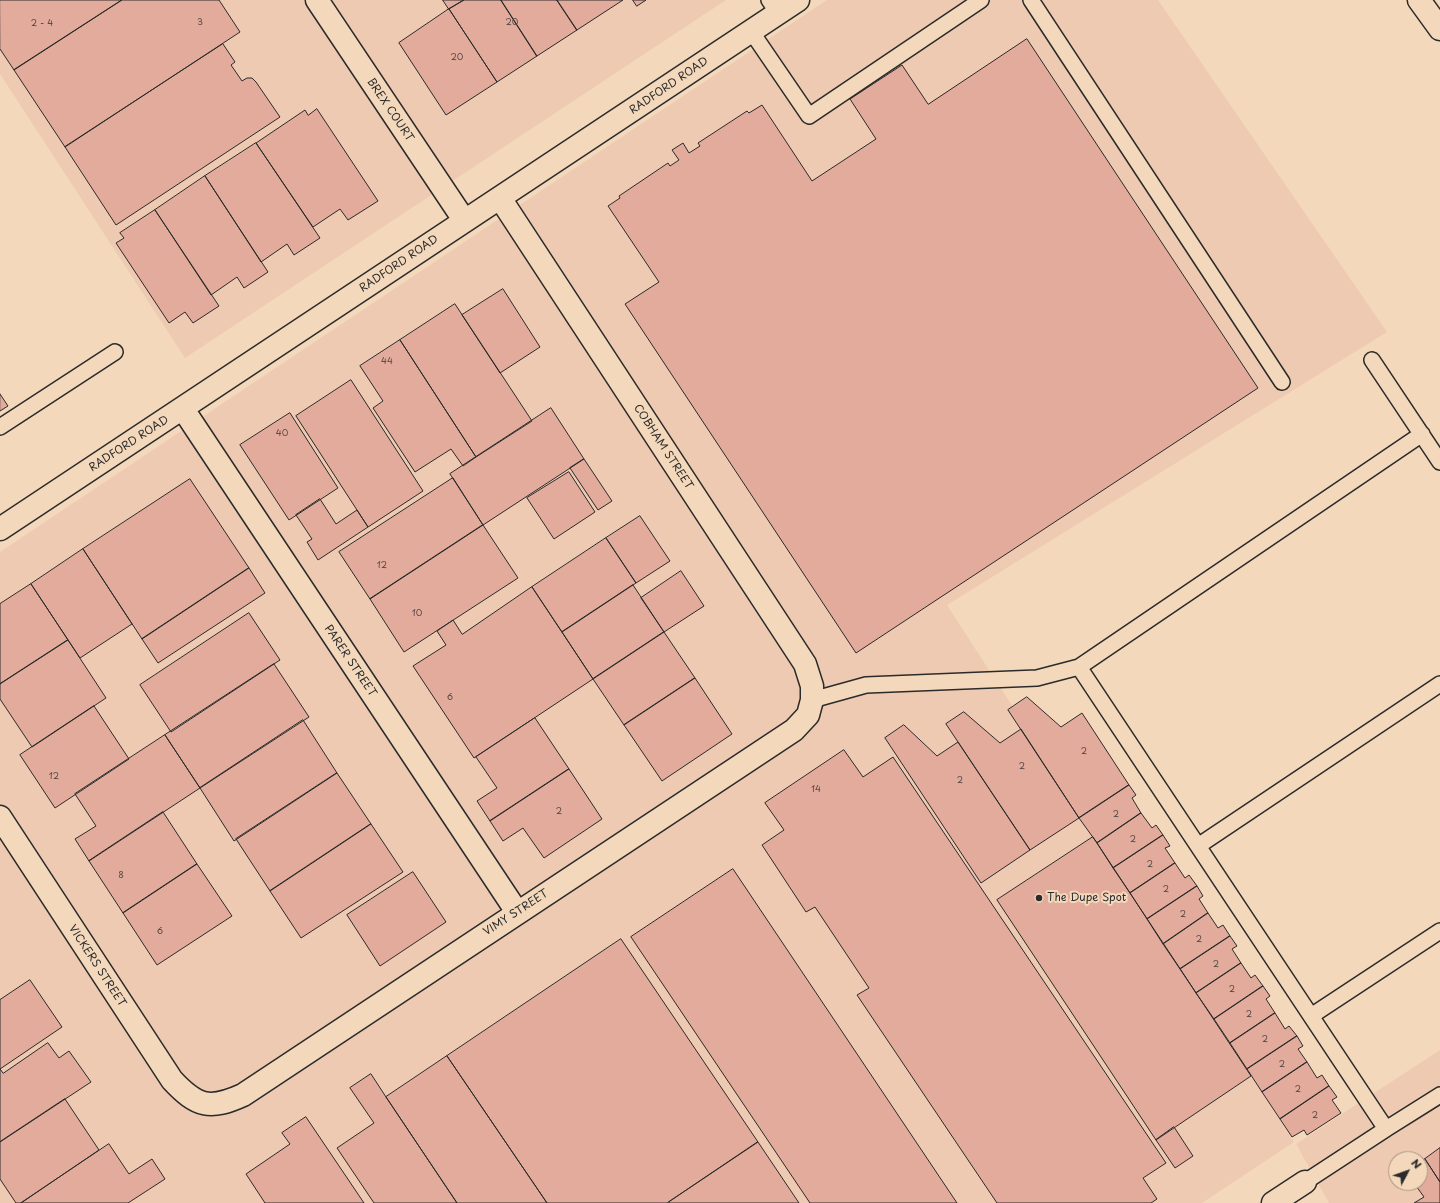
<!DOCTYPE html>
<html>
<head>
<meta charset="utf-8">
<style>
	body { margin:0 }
	#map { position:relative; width:1440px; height:1203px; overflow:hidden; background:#f4d8bb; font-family:"Playpen Sans",sans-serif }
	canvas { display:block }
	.north { position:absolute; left:1388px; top:1151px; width:40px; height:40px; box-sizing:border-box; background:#f4d8bb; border:1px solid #a49381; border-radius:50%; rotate:49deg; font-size:11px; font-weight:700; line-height:16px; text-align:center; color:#2b2b2b }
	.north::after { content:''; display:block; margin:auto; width:14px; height:18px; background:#2b2b2b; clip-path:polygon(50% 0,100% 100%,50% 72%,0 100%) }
</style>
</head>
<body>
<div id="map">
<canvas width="1440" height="1203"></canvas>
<div class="north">N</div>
</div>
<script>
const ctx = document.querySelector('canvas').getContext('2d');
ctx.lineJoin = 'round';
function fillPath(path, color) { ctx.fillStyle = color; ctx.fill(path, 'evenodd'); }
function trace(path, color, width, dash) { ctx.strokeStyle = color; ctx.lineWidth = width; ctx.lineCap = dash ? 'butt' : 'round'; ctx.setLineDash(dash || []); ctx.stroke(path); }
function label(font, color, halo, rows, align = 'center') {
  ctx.font = font + ' "Playpen Sans",sans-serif'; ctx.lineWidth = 4; ctx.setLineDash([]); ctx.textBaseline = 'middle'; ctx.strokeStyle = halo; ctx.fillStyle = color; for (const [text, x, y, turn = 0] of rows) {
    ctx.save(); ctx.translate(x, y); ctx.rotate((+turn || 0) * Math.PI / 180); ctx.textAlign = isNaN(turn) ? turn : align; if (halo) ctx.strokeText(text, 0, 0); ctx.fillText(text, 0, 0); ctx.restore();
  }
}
const built = new Path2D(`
	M0,0H726L185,358L0,74Z
	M827,0H1158L1387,332L947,605L1294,1142L1202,1203H0V552Z
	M1440,1050V1203H1329L1296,1144ZM1396,1159H1420V1183H1396Z`);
const building = new Path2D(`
	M0,0H122L14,70L0,49Z
	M122,0H219L240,32L65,147L14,70Z
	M443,0H464L449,9Z
	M464,0H501L537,56L497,82L449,9Z
	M501,0H557L577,30L537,56Z
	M557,0H623L577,30Z
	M633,0H646L637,6Z
	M449,9L497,82L446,115L399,43Z
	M1027,39L1258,388L856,653L625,304L659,282L608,206L620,198L619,196L668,163L670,166L679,160L672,150L683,143L689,153L700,146L698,143L747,111L749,113L762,105L812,181L876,139L850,99L902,65L928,104Z
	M223,44L235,62L231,65L242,81L247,78H252L256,82L280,117L116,225L65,147Z
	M317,109L378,201L348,220L340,209L313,227L256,143L305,110L308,115Z
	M256,143L320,238L294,255L287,244L261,262L205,176Z
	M205,176L268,272L244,288L237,277L211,295L155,210Z
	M155,210L219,306L193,323L185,312L169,323L116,243L124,238L120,233Z
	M503,289L540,347L500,373L462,315Z
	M455,304L532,421L476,457L400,340Z
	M400,340L476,457L463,466L451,449L415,472L373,408L383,401L360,366Z
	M351,380L423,491L368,527L296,416Z
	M0,394L8,406L0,411Z
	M551,408L584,459L483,525L450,474Z
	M290,413L338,488L289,520L240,445Z
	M584,459L612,501L598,510L570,468Z
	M569,472L595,512L554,539L527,498Z
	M453,478L483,525L370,599L339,552Z
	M190,479L249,568L142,639L83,549Z
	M320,499L336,524L357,510L368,527L318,560L307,542L312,539L296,515Z
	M640,516L670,561L636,583L606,538Z
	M483,525L518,578L404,652L370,599Z
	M606,538L636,583L562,632L532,587Z
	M83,549L132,624L80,658L31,584Z
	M249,568L265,593L158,663L142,639Z
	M681,571L704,606L664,632L641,598Z
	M31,584L68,640L0,684V604Z
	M633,585L664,632L593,679L562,632Z
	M532,587L593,679L474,758L413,666L446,645L437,631L453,620L462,634Z
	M249,613L280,660L171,732L140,685Z
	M664,632L695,678L624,725L593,679Z
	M68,640L106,698L32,747L0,699V684Z
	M274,664L309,717L200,788L165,735Z
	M695,678L732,734L662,781L624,725Z
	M1027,697L1061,727L1082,713L1129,785L1079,818L1008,710Z
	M94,706L129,759L55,808L20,755Z
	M964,712L1000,743L1021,729L1079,818L1030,850L946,724Z
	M535,718L569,769L490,821L477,801L497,788L476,757Z
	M303,720L337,773L234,841L200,788Z
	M904,725L937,756L958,742L1030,850L981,883L885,738Z
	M165,735L200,788L89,861L75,839L96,826L75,794Z
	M844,750L863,777L893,757L1166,1163L1143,1178L1157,1199L1151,1203H997L857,995L869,988L815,907L806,912L762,845L784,830L765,803Z
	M569,769L602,819L544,858L523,828L503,841L490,821Z
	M337,773L371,824L270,891L236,839Z
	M1129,785L1136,795L1132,798L1141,813L1097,843L1079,818Z
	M163,812L197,864L123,913L89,861Z
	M1141,813L1152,828L1156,825L1163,835L1113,868L1097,843Z
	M371,824L403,872L301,938L270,891Z
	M1163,835L1170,846L1165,848L1175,863L1130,893L1113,868Z
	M1093,837L1251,1076L1156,1140L997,900Z
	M1175,863L1185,878L1189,875L1197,886L1147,919L1130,893Z
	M197,864L232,916L157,965L123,913Z
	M733,869L957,1203H810L631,937Z
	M413,872L446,922L380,966L347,915Z
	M1197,886L1203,896L1199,899L1208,913L1163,944L1147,919Z
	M1208,913L1218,928L1223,925L1230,936L1180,969L1163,944Z
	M1230,936L1237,946L1232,949L1241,963L1196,993L1180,969Z
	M621,939L758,1142L667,1203H547L447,1056Z
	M1241,963L1251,978L1255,975L1263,986L1214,1019L1196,993Z
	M30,980L62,1027L0,1069V1000Z
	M1263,986L1270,996L1266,999L1275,1013L1230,1043L1214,1019Z
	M1275,1013L1285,1029L1289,1026L1297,1036L1247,1069L1230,1043Z
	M1297,1036L1303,1046L1298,1049L1307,1062L1262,1092L1247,1069Z
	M48,1043L59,1058L69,1051L91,1082L0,1142V1069L3,1073Z
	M447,1056L547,1203H457L386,1097Z
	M1307,1062L1317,1078L1322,1075L1329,1086L1280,1119L1262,1092Z
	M371,1074L386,1097L457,1203H374L337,1148L374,1123L350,1088Z
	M1329,1086L1337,1097L1332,1100L1341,1113L1307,1135L1304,1130L1292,1137L1280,1119Z
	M65,1099L99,1150L21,1203H16L0,1179V1142Z
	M306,1117L364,1203H265L246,1174L290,1144L282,1133Z
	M1174,1127L1193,1156L1175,1168L1156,1140Z
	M758,1142L799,1203H669V1202Z
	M109,1144L129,1174L152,1159L165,1179L128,1203H21Z
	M1440,1148V1182L1425,1159Z
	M1425,1159L1440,1182V1203H1414L1424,1197L1414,1183H1420V1162Z`);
const service = new Path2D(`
	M769,0L778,13
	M1031,0L1282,382
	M751,31L809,116L981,0
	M1372,360L1440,462
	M0,427L115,352
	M1079,667L1422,434
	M812,700L866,685L1037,678L1079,667L1386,1129L1305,1182
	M1198,846L1440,684
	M1311,1016L1440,931
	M1386,1129L1440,1095`);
const minor = new Path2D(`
	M317,0L464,220
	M1419,0L1440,29
	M183,409L517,912
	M0,529L798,0
	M0,817L172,1080C197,1107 210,1110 243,1095L794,730L808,715L812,700V686L805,664L500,198
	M1273,1203L1305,1182`);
const markers = [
	[1039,898,4,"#2b2b2b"]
];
const numberNames = [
	["3",200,23],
	["20",512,23],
	["2 - 4",42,24],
	["20",457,58],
	["44",387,362],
	["40",282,434],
	["12",382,566],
	["10",417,614],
	["6",450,698],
	["2",1084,752],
	["2",1022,767],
	["12",54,777],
	["2",960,781],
	["14",816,790],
	["2",559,812],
	["2",1116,815],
	["2",1133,840],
	["2",1150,865],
	["8",121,876],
	["2",1166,890],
	["2",1183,915],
	["6",160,932],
	["2",1199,940],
	["2",1216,965],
	["2",1232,990],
	["2",1249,1015],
	["2",1265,1040],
	["2",1282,1065],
	["2",1298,1090],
	["2",1315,1116]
];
const streetNames = [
	["RADFORD ROAD",669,86,-34],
	["BREX COURT",390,110,56],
	["RADFORD ROAD",399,264,-34],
	["RADFORD ROAD",129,444,-33],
	["COBHAM STREET",663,447,57],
	["PARER STREET",350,661,56],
	["VIMY STREET",516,913,-33],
	["VICKERS STREET",97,966,57]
];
const poiNames = [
	["The Dupe Spot",1047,898]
];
fillPath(built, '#efcab2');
fillPath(building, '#e3ab9c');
trace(building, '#2b2b2b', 1);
trace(service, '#2b2b2b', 18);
trace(minor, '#2b2b2b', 25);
trace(service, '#f4d8bb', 15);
trace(minor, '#f4d8bb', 22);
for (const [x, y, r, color] of markers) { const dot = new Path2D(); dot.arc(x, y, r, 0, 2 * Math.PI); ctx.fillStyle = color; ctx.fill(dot); trace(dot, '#f4d8bb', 1.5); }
label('9px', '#594b47', null, numberNames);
label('11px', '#2b2b2b', '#f4d8bb', streetNames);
label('11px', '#2b2b2b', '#f4d8bb', poiNames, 'left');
</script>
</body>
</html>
